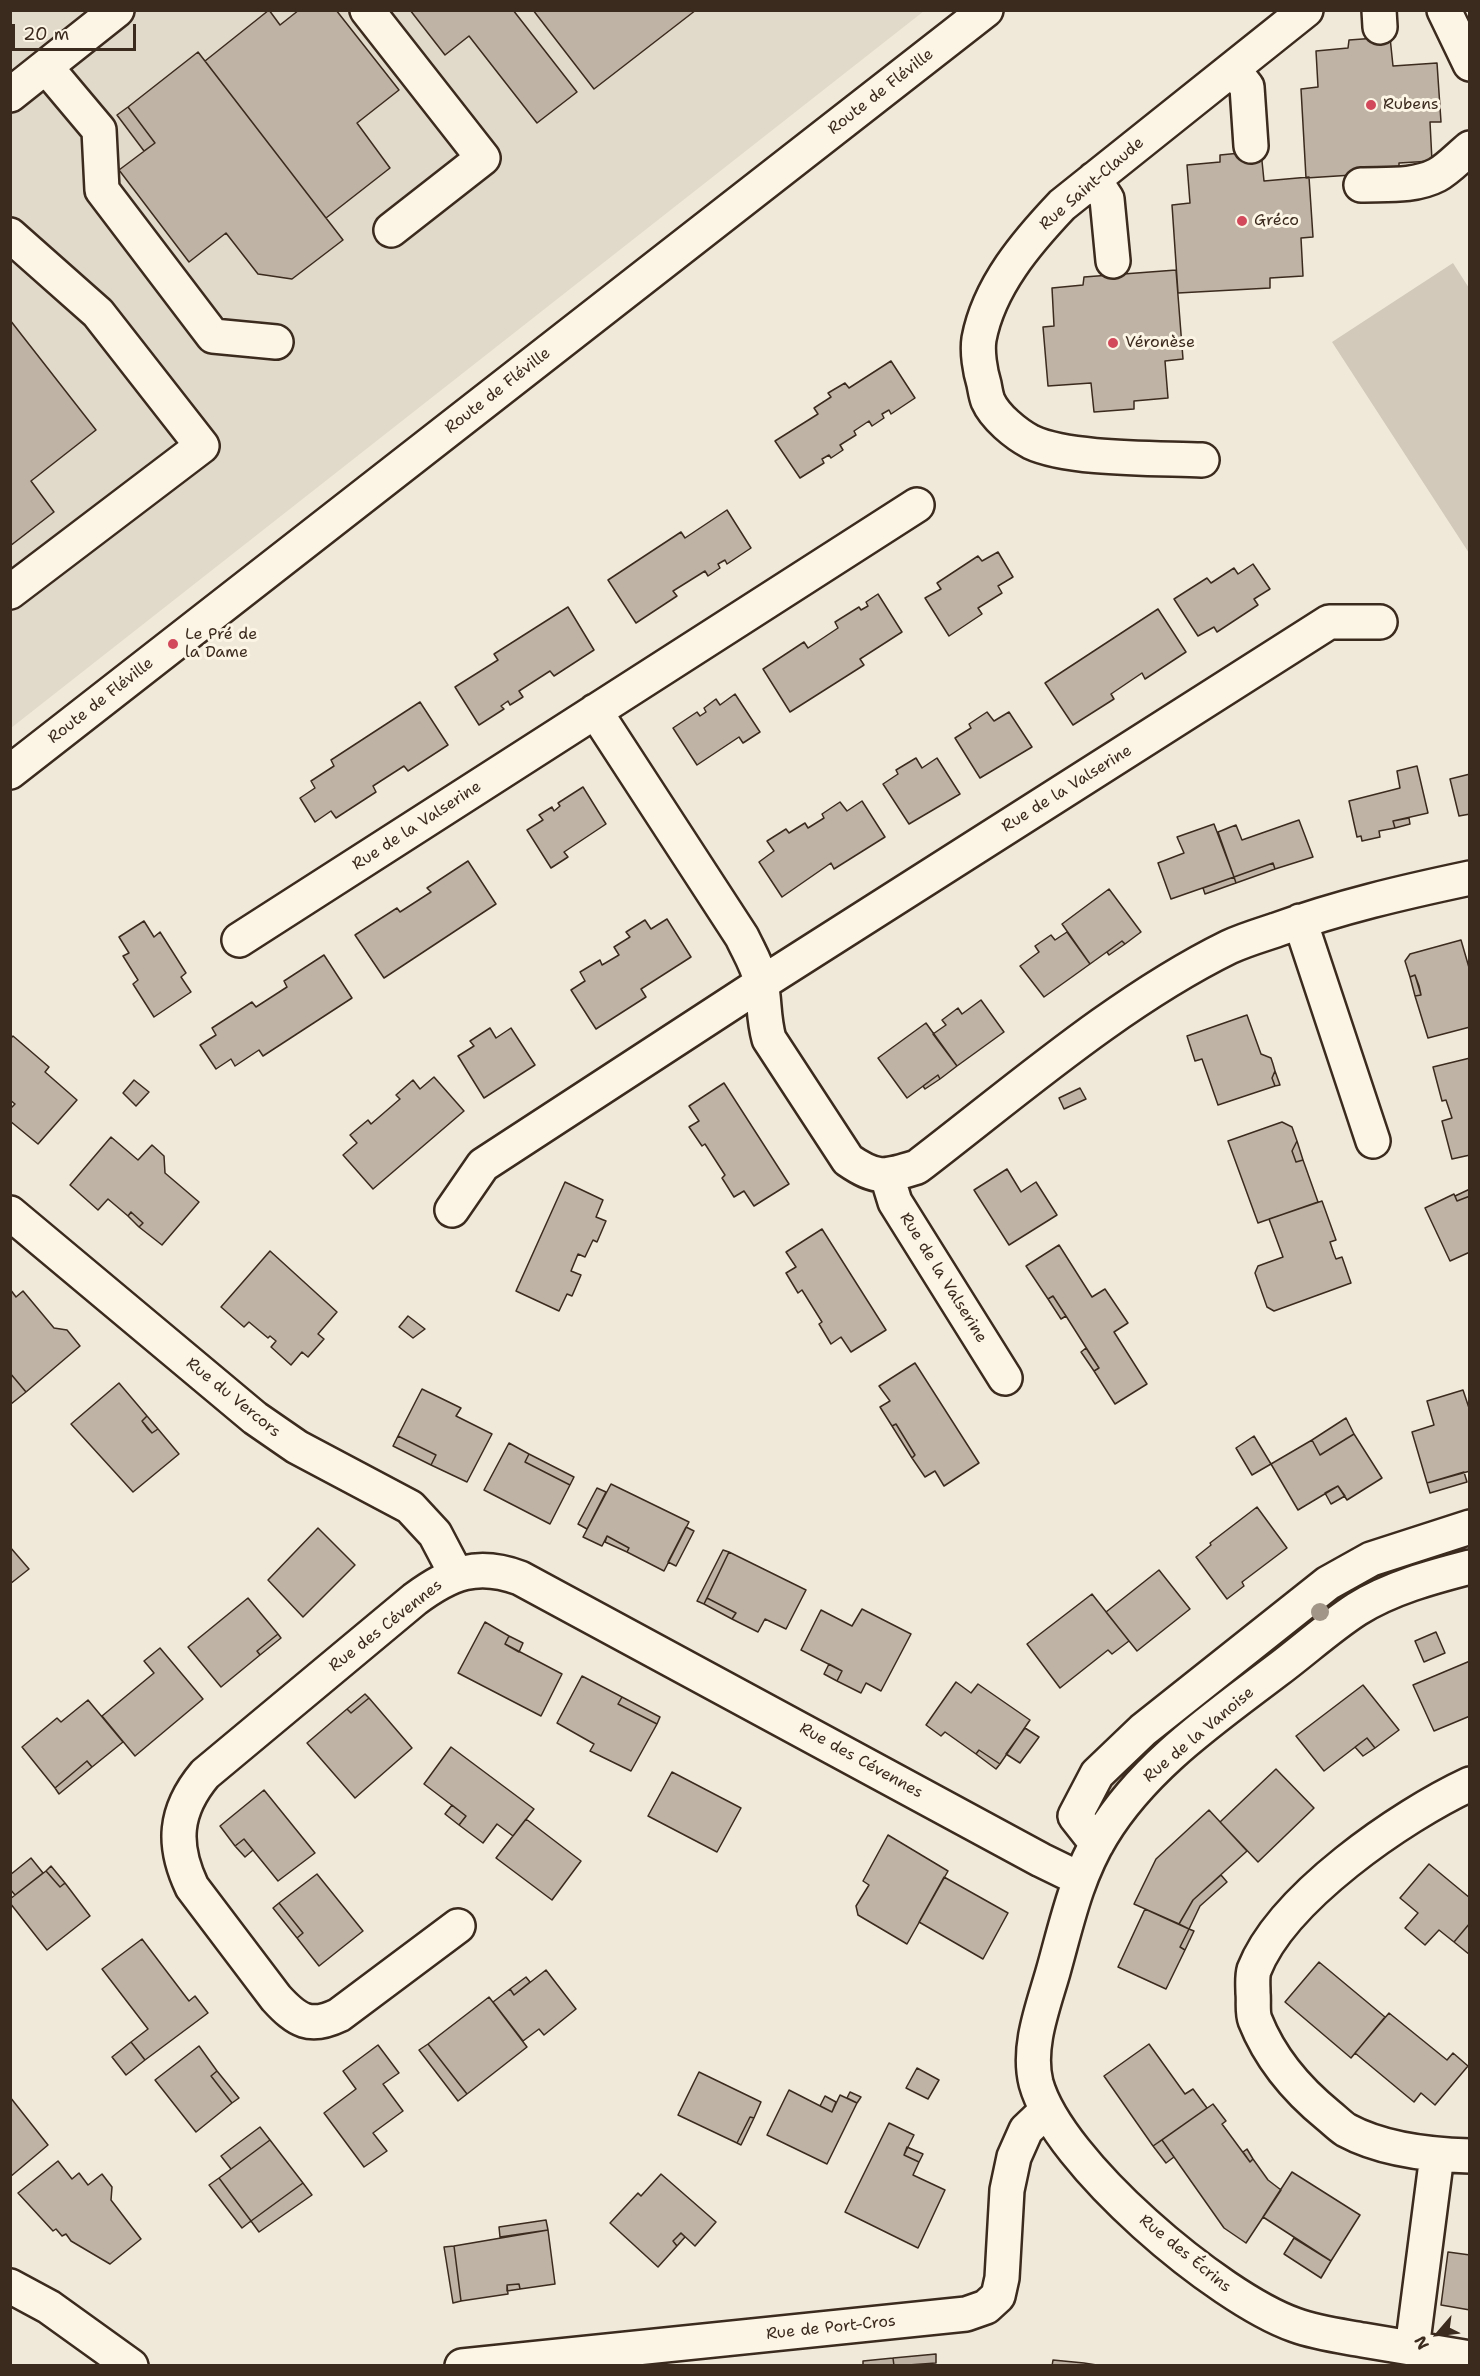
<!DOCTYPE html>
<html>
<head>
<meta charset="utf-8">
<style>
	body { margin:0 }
	#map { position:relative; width:1480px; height:2376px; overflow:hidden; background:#f0e9d9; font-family:"Shantell Sans",sans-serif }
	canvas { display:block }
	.frame { position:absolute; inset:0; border:12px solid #3b2a1e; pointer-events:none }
	.north { position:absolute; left:1408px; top:2304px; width:60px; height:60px; -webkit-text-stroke:4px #fcf5e5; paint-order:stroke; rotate:242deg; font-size:16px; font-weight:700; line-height:24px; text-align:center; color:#3b2a1e }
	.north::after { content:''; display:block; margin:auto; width:21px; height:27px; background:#3b2a1e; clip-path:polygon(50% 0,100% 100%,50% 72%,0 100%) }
	.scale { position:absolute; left:12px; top:24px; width:124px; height:27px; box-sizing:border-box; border:3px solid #3b2a1e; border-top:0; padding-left:8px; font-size:18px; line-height:21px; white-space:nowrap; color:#3b2a1e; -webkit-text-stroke:4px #fcf5e5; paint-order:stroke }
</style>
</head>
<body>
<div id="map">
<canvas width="1480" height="2376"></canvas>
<div class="frame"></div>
<div class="north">N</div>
<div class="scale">20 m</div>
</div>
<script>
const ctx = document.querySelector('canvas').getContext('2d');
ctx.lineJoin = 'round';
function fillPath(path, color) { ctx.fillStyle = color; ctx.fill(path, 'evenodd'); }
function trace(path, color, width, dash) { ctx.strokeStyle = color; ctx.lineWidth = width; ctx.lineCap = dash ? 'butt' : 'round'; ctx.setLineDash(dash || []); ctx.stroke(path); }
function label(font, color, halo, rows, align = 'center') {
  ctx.font = font + ' "Shantell Sans",sans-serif'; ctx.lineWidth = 6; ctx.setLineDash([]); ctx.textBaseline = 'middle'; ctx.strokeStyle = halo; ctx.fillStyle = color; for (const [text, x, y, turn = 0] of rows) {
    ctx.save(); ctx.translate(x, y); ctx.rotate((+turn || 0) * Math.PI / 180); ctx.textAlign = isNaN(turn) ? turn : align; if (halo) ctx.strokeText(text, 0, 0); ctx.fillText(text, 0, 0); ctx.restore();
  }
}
const built = new Path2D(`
	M11,11H924L11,728Z`);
const green = new Path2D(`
	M1453,263L1469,288V553L1332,342Z
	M1469,1540V1548L1389,1573L1344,1597L1341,1596L1340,1591L1374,1570Z
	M1320,1606L1325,1608L1324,1613L1208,1699L1137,1758L1113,1789L1107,1790L1104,1782Z`);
const building = new Path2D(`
	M269,10L280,25L299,10H336L399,90L357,123L390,168L326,218L205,61Z
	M410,10H513L577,92L537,123L469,36L445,55Z
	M533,10H696L594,89Z
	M1390,37L1393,66L1437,63L1441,122H1430L1432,161L1399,163V172L1306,178L1301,89L1318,87L1316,51L1348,48L1349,40Z
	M198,52L343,240L292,279L258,274L226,233L189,262L119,170L155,143L128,107Z
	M128,107L155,143L144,151L117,115Z
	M1261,151L1264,181L1309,177L1313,237L1301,238L1303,276L1270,278V288L1178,293L1172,205L1190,203L1187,165L1220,162V155Z
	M1176,270L1183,359L1165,361L1168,398L1134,401V409L1094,412L1091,383L1048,386L1043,327L1054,326L1052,288L1083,285L1084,277Z
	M10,320L96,430L31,481L54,512L10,546Z
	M891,361L915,398L891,414L889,410L882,414L884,418L872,426L869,421L854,431L856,435L840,445L843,450L831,458L829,455L822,459L824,463L800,478L775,441L818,414L814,408L831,397L828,393L845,383L849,388Z
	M727,510L751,548L727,564L725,560L718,564L720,568L708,576L705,571L673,591L677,596L636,623L608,580L681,532L685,538Z
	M998,552L1013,577L998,586L1002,593L978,608L982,614L949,636L925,598L941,589L937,583L978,556L982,561Z
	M1253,564L1270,589L1254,599L1258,605L1217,632L1214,627L1198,636L1174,599L1207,578L1211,583L1234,568L1238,574Z
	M878,594L902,632L860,659L864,665L790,712L763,669L804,642L808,648L838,628L835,622L859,607L861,610L868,606L866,602Z
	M568,607L594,650L554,676L550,671L519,691L523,697L510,705L508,701L501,706L504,709L479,725L455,687L498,660L494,654Z
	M1158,609L1186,652L1145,679L1142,673L1111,694L1114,699L1073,725L1045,683Z
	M735,694L760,732L743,743L739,737L697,765L673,728L697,712L700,716L706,712L704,708L716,699L720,705Z
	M420,702L448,745L408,771L404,766L373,786L376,792L336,818L331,811L315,822L300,798L315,788L311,781L334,766L331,760Z
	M987,712L994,721L1009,712L1032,747L980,778L955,738L971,728L969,724Z
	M916,758L922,768L937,758L960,794L909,824L883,784L898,774L896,770Z
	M1417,766L1428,813L1393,821L1395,828L1379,831L1380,837L1362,841L1361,836L1357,837L1349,801L1400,788L1397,771Z
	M1470,774V814L1459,816L1450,779Z
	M583,787L606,824L564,852L568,857L551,868L527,830L543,820L539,815L552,807L554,811L560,806L558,803Z
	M862,801L885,837L834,869L831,863L782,897L759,862L774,851L767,841L786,829L789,833L805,823L808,828L824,818L822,814L840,802L847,811Z
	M1409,818L1410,824L1395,828L1393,821Z
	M1299,820L1313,857L1275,869L1273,863L1234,877L1218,832L1236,825L1242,840Z
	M1214,824L1234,877L1171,899L1158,863L1184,853L1177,837Z
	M468,861L496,904L384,978L355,935L397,908L400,912L431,892L427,888Z
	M1273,863L1275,869L1236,883L1234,877Z
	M1234,877L1236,883L1205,894L1203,888Z
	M1109,889L1141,932L1125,944L1122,941L1090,964L1062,924Z
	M667,919L691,957L641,989L646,997L596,1029L571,990L585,981L580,972L600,960L602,965L619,955L614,947L630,937L626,932L645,920L651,929Z
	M144,921L154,937L160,932L186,973L181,977L191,992L154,1017L133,984L138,980L123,956L129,953L119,937Z
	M1067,932L1090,964L1044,997L1020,966L1039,952L1035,946L1051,935L1055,940Z
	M1461,940L1470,971V1027L1428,1038L1415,996L1421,995L1419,986L1415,975L1410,977L1405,961L1410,954Z
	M1122,941L1125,944L1109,955L1107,952Z
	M324,955L352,998L263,1056L259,1050L235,1066L231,1059L216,1069L200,1045L216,1035L212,1028L252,1002L256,1007L287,987L284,981Z
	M1415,975L1421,995L1415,996L1410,977Z
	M981,1000L1004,1032L957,1066L933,1034L946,1025L942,1020L958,1008L962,1014Z
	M1247,1015L1261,1054L1271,1058L1273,1064L1275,1071L1272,1078L1275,1086L1218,1105L1202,1059L1195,1061L1187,1036Z
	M926,1023L957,1066L940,1079L938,1075L907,1098L878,1058Z
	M490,1028L496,1038L511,1028L535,1065L484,1098L458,1056L474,1046L470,1041Z
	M13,1036L49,1067L45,1072L77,1100L38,1144L10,1121V1109L15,1104L10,1100V1039Z
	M1470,1058V1155L1452,1159L1442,1121L1452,1118L1446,1100L1442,1101L1433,1067Z
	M1275,1071L1280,1085L1275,1086L1272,1078Z
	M938,1075L940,1079L925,1089L923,1086Z
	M434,1077L464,1111L373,1189L343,1155L357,1143L350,1135L368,1120L371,1124L400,1099L396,1095L413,1080L420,1089Z
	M134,1080L149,1092L136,1106L123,1093Z
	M724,1083L789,1184L754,1206L744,1191L734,1197L722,1178L725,1175L705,1144L702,1146L689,1127L699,1121L689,1106Z
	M1080,1088L1086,1099L1064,1109L1059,1098Z
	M1282,1122L1292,1127L1297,1141L1292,1151L1296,1162L1303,1160L1318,1202L1258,1223L1228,1141Z
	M111,1137L138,1160L152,1145L164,1156L165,1173L199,1202L162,1245L139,1227L143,1223L131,1212L128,1216L108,1199L98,1210L70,1185Z
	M1297,1141L1303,1160L1296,1162L1292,1151Z
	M1007,1169L1021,1192L1036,1182L1057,1215L1009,1245L974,1190Z
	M565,1182L603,1200L596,1217L606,1221L597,1242L593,1240L585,1257L578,1254L571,1271L581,1275L572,1296L567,1294L559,1311L516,1291Z
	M1470,1189V1196L1457,1201L1455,1196Z
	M1454,1194L1457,1201L1470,1196V1252L1450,1261L1425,1208Z
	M1322,1201L1336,1240L1330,1242L1334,1254L1336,1259L1342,1257L1351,1283L1274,1311L1267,1307L1255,1273L1258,1266L1283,1257L1269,1219Z
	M131,1212L143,1223L139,1227L128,1216Z
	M822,1229L886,1330L851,1352L841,1337L831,1344L819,1324L822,1322L802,1290L798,1293L786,1273L796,1267L786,1252Z
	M1059,1245L1092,1297L1105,1289L1128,1323L1114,1332L1147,1384L1115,1404L1094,1371L1099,1368L1066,1316L1053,1296L1048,1299L1026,1266Z
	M270,1251L337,1312L318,1334L324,1339L308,1357L302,1352L291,1365L271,1347L276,1341L270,1336L268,1338L249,1322L244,1327L221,1307Z
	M10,1289L16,1297L23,1291L54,1328L67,1330L80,1346L26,1392L10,1373Z
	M1053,1296L1066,1316L1061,1319L1048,1299Z
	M408,1316L425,1329L413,1338L399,1327Z
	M1086,1348L1099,1368L1094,1371L1081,1352Z
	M915,1363L979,1463L944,1486L935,1471L925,1477L912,1458L915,1455L896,1424L892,1426L880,1407L890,1401L879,1386Z
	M10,1373L26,1392L11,1404L10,1403Z
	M119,1383L147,1416L142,1421L148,1429L152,1433L158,1429L179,1454L133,1492L71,1424Z
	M422,1389L461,1408L456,1416L492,1434L467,1482L431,1465L436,1455L398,1436Z
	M1463,1390L1470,1411V1471L1427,1483L1412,1432L1434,1425L1427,1401Z
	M147,1416L158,1429L152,1433L142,1421Z
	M1346,1418L1354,1434L1320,1455L1312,1440Z
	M896,1424L915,1455L912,1458L892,1426Z
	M1354,1434L1382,1478L1347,1500L1338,1486L1298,1510L1271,1464L1312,1440L1320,1455Z
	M398,1436L436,1455L431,1465L393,1446Z
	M1254,1436L1271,1464L1252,1475L1236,1448Z
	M509,1443L529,1454L525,1462L570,1485L550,1524L484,1490Z
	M529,1454L574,1477L570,1485L525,1462Z
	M1464,1472L1467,1482L1430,1493L1427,1483Z
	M611,1484L689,1522L664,1571L627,1552L629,1548L607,1536L602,1546L583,1537Z
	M1338,1486L1345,1496L1331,1504L1325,1493Z
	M597,1488L606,1492L587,1529L578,1524Z
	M1257,1507L1287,1548L1242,1582L1244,1586L1227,1599L1196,1557L1211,1545L1210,1543Z
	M686,1527L694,1531L676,1566L668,1562Z
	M318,1528L355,1565L303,1617L268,1580Z
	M607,1536L629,1548L627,1552L605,1542Z
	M10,1547L29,1569L10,1584Z
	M723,1550L729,1552L704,1604L697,1601Z
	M729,1552L806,1590L786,1629L765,1619L758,1632L732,1619L736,1613L707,1598Z
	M1159,1570L1190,1609L1137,1651L1106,1612Z
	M1092,1594L1129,1641L1112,1654L1108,1650L1060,1688L1027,1644Z
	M248,1598L278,1634L257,1651L260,1655L221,1687L188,1647Z
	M707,1598L736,1613L732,1619L704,1604Z
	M862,1609L911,1634L881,1691L866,1683L861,1693L837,1681L842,1671L801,1650L821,1610L852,1626Z
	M485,1622L509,1636L505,1644L562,1674L541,1716L458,1673Z
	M1436,1632L1445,1653L1424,1662L1415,1641Z
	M278,1634L281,1638L260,1655L257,1651Z
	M509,1636L523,1643L519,1652L505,1644Z
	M160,1648L203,1699L135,1756L102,1716L154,1673L144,1661Z
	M1470,1661V1716L1434,1731L1413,1685Z
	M829,1664L842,1671L837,1681L824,1674Z
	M582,1676L622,1697L618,1704L657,1724L631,1771L590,1751L594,1744L557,1723Z
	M956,1682L971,1693L978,1684L1030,1720L1000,1764L979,1750L976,1754L945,1732L941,1736L926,1725Z
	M1363,1685L1399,1730L1375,1748L1367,1738L1324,1771L1296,1736Z
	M365,1694L369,1698L351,1713L347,1709Z
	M622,1697L660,1717L657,1724L618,1704Z
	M369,1698L412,1748L355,1798L307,1743L347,1709L351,1713Z
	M88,1700L123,1742L92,1767L87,1761L55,1788L22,1747L57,1718L61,1722Z
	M1025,1728L1039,1737L1020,1763L1006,1754Z
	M1367,1738L1375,1748L1363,1756L1355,1747Z
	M451,1747L534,1809L513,1836L497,1824L483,1843L459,1825L466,1816L424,1784Z
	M979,1750L1000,1764L996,1769L976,1754Z
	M87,1761L92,1767L59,1794L55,1788Z
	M1276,1769L1314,1808L1258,1862L1220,1822Z
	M672,1772L741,1808L717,1852L648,1816Z
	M264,1790L315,1853L278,1881L244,1839L235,1846L220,1826Z
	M452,1805L466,1816L459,1825L445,1814Z
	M1209,1810L1247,1851L1193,1900L1179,1924L1134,1904L1156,1859Z
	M526,1819L581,1861L552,1900L496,1858Z
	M888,1835L948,1871L907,1944L858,1915L856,1906L869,1885L863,1881Z
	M244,1839L253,1850L245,1857L235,1846Z
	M31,1858L43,1873L15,1895L10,1889V1875Z
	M1429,1864L1470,1898V1923L1454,1942L1439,1930L1425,1945L1405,1928L1418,1913L1400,1898Z
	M51,1866L65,1883L60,1887L46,1871Z
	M46,1871L60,1887L65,1883L90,1916L47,1950L10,1903V1899Z
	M317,1874L363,1931L319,1966L297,1938L303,1933L279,1903Z
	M1221,1875L1227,1882L1200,1906L1189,1929L1179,1924L1193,1900Z
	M944,1877L1008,1913L983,1959L919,1922Z
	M279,1903L303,1933L297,1938L273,1908Z
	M1145,1909L1189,1929L1180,1947L1185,1950L1166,1989L1118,1967Z
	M1470,1923V1955L1454,1942Z
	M1189,1929L1194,1931L1185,1950L1180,1947Z
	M142,1939L189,2001L195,1996L208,2013L145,2060L131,2042L148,2029L102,1969Z
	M1319,1962L1385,2017L1351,2058L1285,2002Z
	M546,1970L576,2009L544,2035L539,2029L523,2041L493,2002L510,1989L514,1995Z
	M526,1977L530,1982L514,1995L510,1989Z
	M489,1997L527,2047L467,2094L428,2044Z
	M1389,2013L1447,2060L1453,2053L1468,2066L1435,2105L1421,2093L1414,2102L1355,2053Z
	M131,2042L145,2060L126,2075L112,2057Z
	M428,2044L467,2094L458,2101L419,2050Z
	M1149,2044L1185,2094L1193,2089L1207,2108L1153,2146L1104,2076Z
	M378,2045L399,2073L383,2084L403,2111L373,2133L387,2151L364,2167L324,2113L356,2089L343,2071Z
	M199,2046L217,2071L211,2076L232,2103L196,2132L155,2080Z
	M917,2068L939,2080L928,2099L906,2088Z
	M217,2071L239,2098L232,2103L211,2076Z
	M699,2072L761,2102L754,2118L750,2117L737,2143L678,2115Z
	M789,2090L832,2112L840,2095L857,2103L827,2164L767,2135Z
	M850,2092L861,2097L857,2103L847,2098Z
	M825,2096L836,2102L832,2112L820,2106Z
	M10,2097L48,2145L10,2177Z
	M1213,2104L1226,2121L1222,2124L1250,2162L1253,2159L1268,2180L1281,2190L1246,2243L1224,2228L1162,2140Z
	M750,2117L754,2118L741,2145L737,2143Z
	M889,2123L914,2135L904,2155L919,2162L913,2175L945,2190L918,2248L845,2212Z
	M260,2127L270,2140L231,2169L221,2156Z
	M270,2140L303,2183L251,2221L219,2178Z
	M1162,2140L1174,2157L1166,2163L1153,2146Z
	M907,2147L923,2154L919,2162L904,2155Z
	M1247,2149L1253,2159L1250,2162L1243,2152Z
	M58,2161L72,2179L79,2173L88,2185L102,2174L112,2187L111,2200L141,2239L110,2264L71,2241L66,2234L62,2236L56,2229L53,2231L18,2193Z
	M1292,2172L1360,2215L1331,2261L1263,2217Z
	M661,2174L716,2222L695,2246L681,2233L673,2241L677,2246L658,2267L610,2223L638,2193L641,2196Z
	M219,2178L251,2221L242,2228L209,2185Z
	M303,2183L312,2195L259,2232L251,2221Z
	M546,2220L548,2230L500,2237L499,2227Z
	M548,2230L555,2284L520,2289L519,2284L507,2285L508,2294L461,2301L454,2246Z
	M681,2233L685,2237L677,2246L673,2241Z
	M1294,2238L1331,2261L1321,2278L1284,2254Z
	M454,2246L461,2301L453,2303L444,2247Z
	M1448,2252L1470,2255V2310L1441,2305Z
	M519,2284L520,2289L507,2291V2285Z
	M936,2354V2363L894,2366L893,2358Z
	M893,2358L894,2366H863V2361Z
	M1053,2360L1084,2363L1103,2366H1052Z`);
const minor = new Path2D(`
	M367,10L483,158L391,230
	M1379,10L1380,27
	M1444,10L1470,64
	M46,67L99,130L102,190L213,336L276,342
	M1233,69L1247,87L1251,146
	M10,95L117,10
	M1094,179L1107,199L1113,261
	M1361,185C1386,184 1414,187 1437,175C1448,169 1459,157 1470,148
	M10,235L98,313L202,446L10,592
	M1202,460C1157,458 1069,460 1031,442C1016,434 995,417 988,401C986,396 985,389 984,384C980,371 977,352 979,339C989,286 1027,242 1062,205L1306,10
	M595,711L742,937C749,952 758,966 761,982C765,1002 763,1017 769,1039L848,1160C877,1180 885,1177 917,1167C1015,1092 1119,1001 1229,947C1244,940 1261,935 1276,930C1339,907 1404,892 1470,878
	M10,772L986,10
	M1300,921L1373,1141
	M239,940L917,505
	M887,1176L895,1202L1005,1378
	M452,1210L483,1165L762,983L1329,622H1380
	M10,1213L255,1418L297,1447L410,1507L435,1534L456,1574
	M1470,1567C1431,1577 1391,1588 1357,1609C1329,1627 1303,1651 1276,1671C1213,1719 1144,1766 1102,1835C1076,1877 1066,1926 1053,1972C1043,2007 1027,2047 1036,2083C1058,2163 1218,2298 1295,2325C1317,2333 1341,2336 1363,2340C1399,2346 1434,2352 1470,2358
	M1470,1784C1401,1816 1282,1898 1254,1970C1252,1977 1253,1986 1253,1993C1254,2001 1252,2012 1255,2020C1270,2058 1297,2090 1329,2116C1334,2120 1340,2126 1346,2130C1381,2149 1431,2155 1470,2156
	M1097,1844L1075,1816L1097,1774L1143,1730L1328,1583L1371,1559L1470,1527
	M458,1926L339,2015C310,2029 297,2021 276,1998L192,1887C172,1845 174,1811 205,1774L415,1599C450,1573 477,1562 520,1578L1041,1860L1080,1879
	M10,2286L49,2307L131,2366
	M1412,2349L1437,2155
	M462,2366L966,2314L986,2307L998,2296L1002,2278L1007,2190L1014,2157L1026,2130L1046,2111`);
const trees = [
	[1320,1612]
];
const markers = [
	[1371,105,6,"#d1495b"],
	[1242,221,6,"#d1495b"],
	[1113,343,6,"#d1495b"],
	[173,644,6,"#d1495b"]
];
const streetNames = [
	["Route de Fléville",881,92,-38],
	["Rue Saint-Claude",1092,184,-41],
	["Route de Fléville",498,391,-38],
	["Route de Fléville",101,701,-38],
	["Rue de la Valserine",1067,789,-32],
	["Rue de la Valserine",417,826,-33],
	["Rue de la Valserine",943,1278,58],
	["Rue du Vercors",233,1398,39],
	["Rue des Cévennes",386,1626,-38],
	["Rue de la Vanoise",1199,1735,-40],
	["Rue des Cévennes",861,1761,29],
	["Rue des Écrins",1185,2254,39],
	["Rue de Port-Cros",831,2328,-6]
];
const poiNames = [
	["Rubens",1383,105],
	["Gréco",1254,221],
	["Véronèse",1125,343],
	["Le Pré de",185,635],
	["la Dame",185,653]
];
fillPath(built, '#e1d9c9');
fillPath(green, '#d2c9ba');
fillPath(building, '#beb3a4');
trace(building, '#3b2a1e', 1.5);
trace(minor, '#3b2a1e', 38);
trace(minor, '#fcf5e5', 33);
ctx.fillStyle = '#a19688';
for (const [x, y] of trees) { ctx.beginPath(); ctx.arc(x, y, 9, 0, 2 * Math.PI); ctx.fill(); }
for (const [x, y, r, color] of markers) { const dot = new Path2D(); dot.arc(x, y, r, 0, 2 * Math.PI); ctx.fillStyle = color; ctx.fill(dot); trace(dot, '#fcf5e5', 2); }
label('16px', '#3b2a1e', '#fcf5e5', streetNames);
label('16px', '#3b2a1e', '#fcf5e5', poiNames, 'left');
</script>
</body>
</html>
